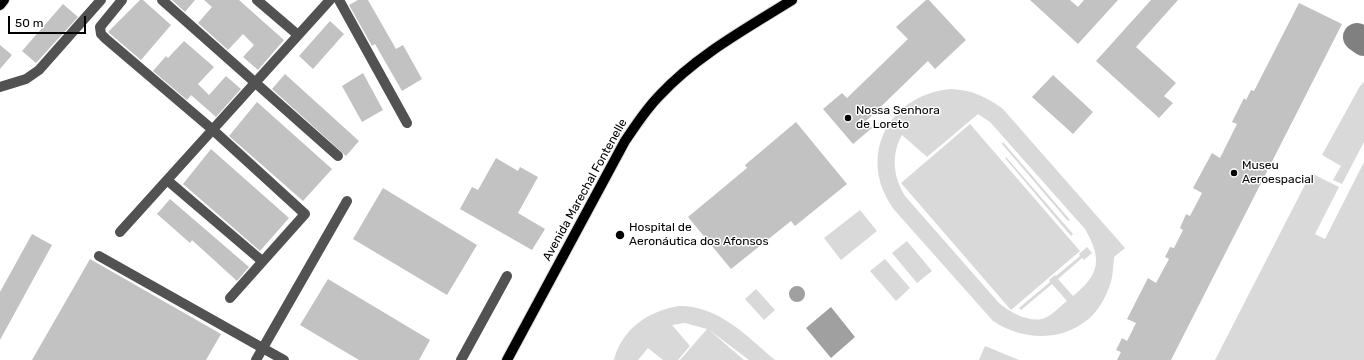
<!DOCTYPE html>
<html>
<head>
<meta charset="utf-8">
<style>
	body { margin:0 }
	#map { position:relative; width:1364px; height:360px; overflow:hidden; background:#fff; font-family:Rubik,sans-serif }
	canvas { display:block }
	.scale { position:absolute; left:8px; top:16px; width:78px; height:18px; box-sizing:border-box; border:2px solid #000; border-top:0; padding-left:5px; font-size:12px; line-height:14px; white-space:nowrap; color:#000; -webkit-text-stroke:3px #fff; paint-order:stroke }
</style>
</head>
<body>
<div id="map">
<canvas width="1364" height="360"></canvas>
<div class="scale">50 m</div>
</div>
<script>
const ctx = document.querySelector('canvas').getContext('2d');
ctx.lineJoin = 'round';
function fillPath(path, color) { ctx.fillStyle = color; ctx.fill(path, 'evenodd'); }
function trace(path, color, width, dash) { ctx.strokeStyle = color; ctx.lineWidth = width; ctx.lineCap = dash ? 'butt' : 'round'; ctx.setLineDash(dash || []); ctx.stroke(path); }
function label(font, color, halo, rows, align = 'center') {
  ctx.font = font + ' Rubik,sans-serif'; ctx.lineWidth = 3; ctx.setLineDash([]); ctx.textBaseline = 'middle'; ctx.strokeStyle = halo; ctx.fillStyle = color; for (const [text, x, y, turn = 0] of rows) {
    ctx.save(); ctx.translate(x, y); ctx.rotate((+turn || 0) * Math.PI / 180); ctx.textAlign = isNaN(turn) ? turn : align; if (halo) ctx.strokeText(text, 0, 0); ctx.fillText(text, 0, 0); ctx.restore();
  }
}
const green = new Path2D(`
	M1364,82V142L1342,184L1333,180L1341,166L1322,155L1360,86Z
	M951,89C972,90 987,97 1003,109L1125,248L1114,257C1113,269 1113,279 1108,290C1090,339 1033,348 993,321L897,213C855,162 885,95 951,89ZM978,114L990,122L1085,229C1103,260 1099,275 1073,296L1058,279L1082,258L1084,260L1092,253L1087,247L1079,254L1080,256L1056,276L1055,275L1049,280L1050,282L1019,308L1021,310L1052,284L1067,301C1060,306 1051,317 1042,319C1027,322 1010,312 999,303L905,196C893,176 891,155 902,135L927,157Z
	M970,124L1080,251L1011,310L901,183Z
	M1003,142L1070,220L1068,221L1002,144Z
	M1006,157L1073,234L1071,236L1005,158Z
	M1364,162V360H1215L1311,173L1339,187L1315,234L1325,239Z
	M860,210L877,231L841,260L824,238Z
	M907,241L932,271L917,283L892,253Z
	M885,259L910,288L896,301L870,271Z
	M756,289L775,310L764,320L745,299Z
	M679,306C720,306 746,336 775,360H749L708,329L744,360H680L707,329L685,323L672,325L690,346L678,360H663L648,348L638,360H614C622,329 648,311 679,306Z
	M985,346L1019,360H979Z`);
const water = new Path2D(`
	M789 294a8 8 0 1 1 16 0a8 8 0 1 1-16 0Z
	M831,307L855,337L831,358L806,328Z`);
const taxiway = new Path2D(`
	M1357,37L1364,42`);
const building = new Path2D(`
	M140,0H143L171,25L141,60L108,32Z
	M172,0H195L185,12Z
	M204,0H239L284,40L258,70L243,57L254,45L243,34L228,50L198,23L212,7Z
	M358,0H368L396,49L403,45L422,79L402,91L375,44L372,46L349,5Z
	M926,0H929L966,40L935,69L928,61L866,121L872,128L853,144L823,109L842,93L847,98L908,39L896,27Z
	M1030,0H1070L1078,7L1084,0H1118L1078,44Z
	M1151,0H1178L1136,47L1176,83L1164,96L1173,103L1159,118L1096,61Z
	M1299,3L1342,24L1171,360H1117L1121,352L1116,350L1122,338L1127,341L1136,323L1127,319L1148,278L1156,283L1169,259L1165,257L1170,247L1174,248L1183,230L1180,228L1186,214L1190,216L1202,193L1193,188L1212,153L1220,158L1237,124L1232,122L1244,98L1246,100L1251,90L1254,91Z
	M63,4L78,17L36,63L22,51Z
	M330,21L344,34L313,69L299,56Z
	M184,41L214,67L198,84L209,95L226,76L241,89L216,117L191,95L187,100L153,71L166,56L168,58Z
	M0,45L12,55L0,69Z
	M363,73L383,110L362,122L342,86Z
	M285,74L359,141L346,156L272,89Z
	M1053,75L1093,112L1073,134L1032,97Z
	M257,102L332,169L303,201L229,136Z
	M796,122L847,184L795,226L791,221L731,269L688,217L747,168L745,165Z
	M211,149L289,218L260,251L183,184Z
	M496,158L518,171L520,167L538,177L518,213L545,229L532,250L460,209L472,187L478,190Z
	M383,188L477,245L447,295L353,239Z
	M170,199L249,267L237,281L192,240L190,243L157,214Z
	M32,234L52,245L0,340V292Z
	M90,259L221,334L206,360H32Z
	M328,279L430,340L419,360H359L300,325Z`);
const minor = new Path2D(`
	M122,0L100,27L101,34L106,39L213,130L305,214L230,298
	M162,0L338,156
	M257,0L298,35
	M339,0L407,123
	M0,87L26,79L39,70L101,0
	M167,180L262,261
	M120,232L330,0
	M99,256L284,360
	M256,360L347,201
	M461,360L507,276`);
const major = new Path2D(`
	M0,5L4,0
	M507,360L625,141C636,125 646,109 660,95C696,56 747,28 792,0`);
const markers = [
	[848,118,4,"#000"],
	[1234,173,4,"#000"],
	[620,235,5,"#000"]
];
const poiNames = [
	["Nossa Senhora",856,111],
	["de Loreto",856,125],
	["Museu",1242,166],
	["Aeroespacial",1242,180],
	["Hospital de",629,228],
	["Aeronáutica dos Afonsos",629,242]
];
const streetNames = [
	["Avenida Marechal Fontenelle",585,190,-61]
];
fillPath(green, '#d9d9d9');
fillPath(water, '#a0a0a0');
trace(taxiway, '#808080', 28);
fillPath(building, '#c2c2c2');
trace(major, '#dbdbdb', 12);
trace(minor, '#525252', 10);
trace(major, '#000', 10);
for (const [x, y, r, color] of markers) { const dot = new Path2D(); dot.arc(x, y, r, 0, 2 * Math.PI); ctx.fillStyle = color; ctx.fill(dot); trace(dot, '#fff', 1.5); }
label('12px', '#000', '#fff', poiNames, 'left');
label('12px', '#000', '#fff', streetNames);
</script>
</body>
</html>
